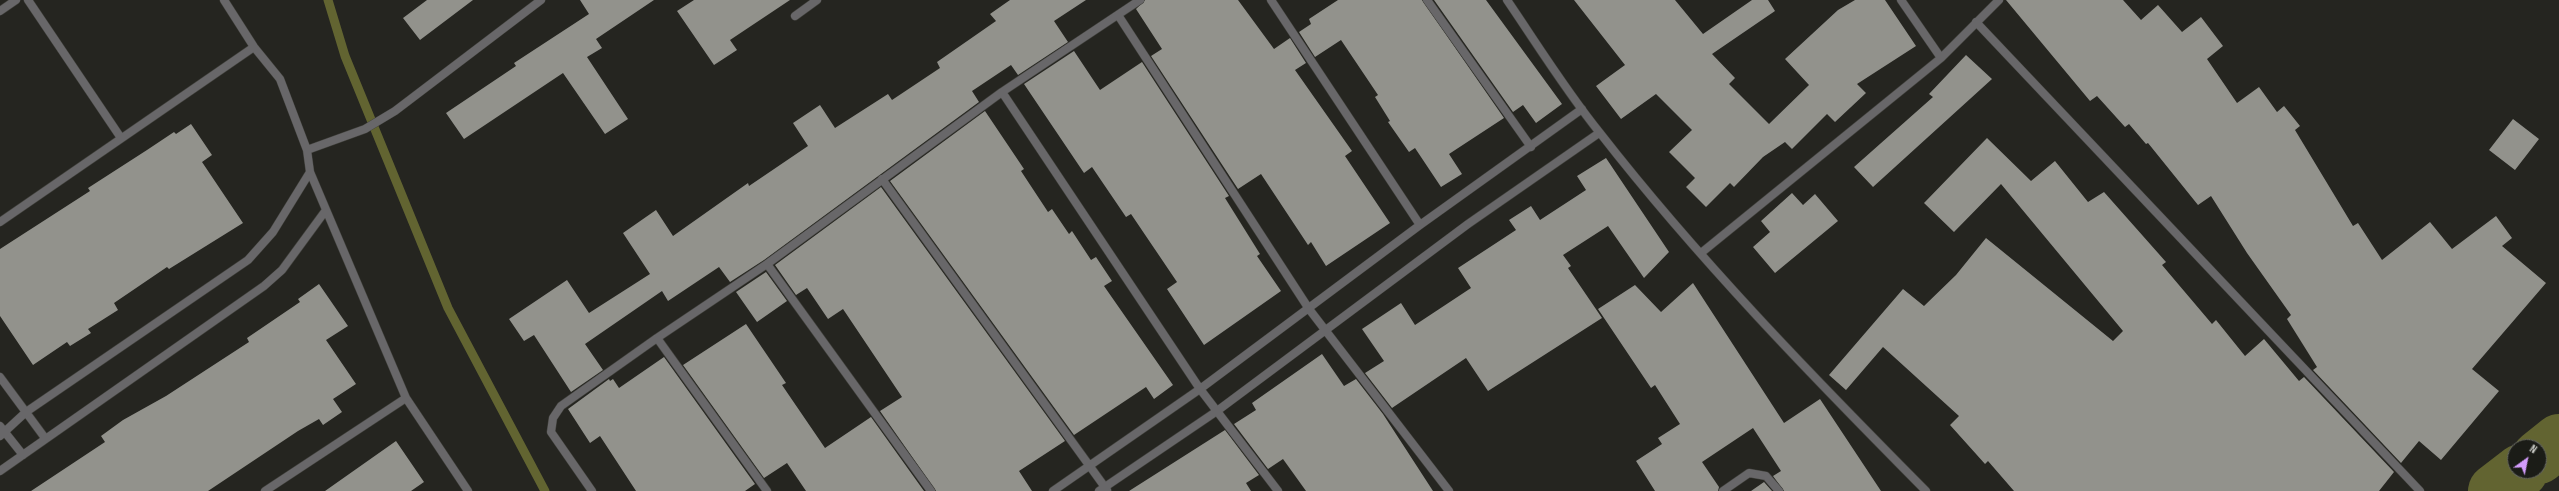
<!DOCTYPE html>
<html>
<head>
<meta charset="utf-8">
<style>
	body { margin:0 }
	#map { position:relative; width:2559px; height:491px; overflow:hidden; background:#252520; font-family:"Sofia Sans Condensed",sans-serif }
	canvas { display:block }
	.north { position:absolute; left:2507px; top:439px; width:40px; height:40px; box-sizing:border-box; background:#1b1c17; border:1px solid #646561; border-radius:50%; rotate:33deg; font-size:11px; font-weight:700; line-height:16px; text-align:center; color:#d2d3cf }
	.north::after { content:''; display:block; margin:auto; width:14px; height:18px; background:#d39cfc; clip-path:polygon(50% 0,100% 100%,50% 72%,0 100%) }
</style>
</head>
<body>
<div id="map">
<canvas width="2559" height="491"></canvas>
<div class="north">N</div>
</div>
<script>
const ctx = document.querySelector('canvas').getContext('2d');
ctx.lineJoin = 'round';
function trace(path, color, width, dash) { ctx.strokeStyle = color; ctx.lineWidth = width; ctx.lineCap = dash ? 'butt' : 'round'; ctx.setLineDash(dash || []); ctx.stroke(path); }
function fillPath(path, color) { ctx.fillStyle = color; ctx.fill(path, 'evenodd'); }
const stream = new Path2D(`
	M328,0L345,56L448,308L545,491`);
const river = new Path2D(`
	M2539,457L2559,441
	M2495,491L2521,471`);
const building = new Path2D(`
	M427,0H473L420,40L403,18Z
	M580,0H654L596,39L602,48L587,57L628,119L605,134L563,73L464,139L446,113L516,66L514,63L589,14Z
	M694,0H790L730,40L737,50L714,65L677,11Z
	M1010,0H1086L1054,21L1068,42L1018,75L1011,65L972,91L979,102L764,260L730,282L719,267L668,301L662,291L585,344L603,370L571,392L534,335L524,341L509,319L567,280L589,313L650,274L623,233L656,210L673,236L748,183L749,186L808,146L793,123L820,105L835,128L888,94L892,100L940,68L937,62L996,21L990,14Z
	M1145,0H1238L1274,49L1290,38L1306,63L1295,70L1352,151L1345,156L1390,223L1326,266L1311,242L1308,245L1261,174L1238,189L1151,56L1162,49L1136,9Z
	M1338,0H1422L1504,118L1449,154L1462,174L1441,187L1415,148L1409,152L1388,122L1390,121L1375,97L1378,95L1341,40L1315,57L1299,32L1311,24L1309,19Z
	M1434,0H1486L1562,104L1536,123L1523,105L1513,112Z
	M1574,0H1675L1703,34L1752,0H1768L1775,11L1712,54L1735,78L1729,84L1769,124L1809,85L1785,59L1838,10L1855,0H1885L1916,46L1857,84L1866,93L1835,122L1827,114L1792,149L1785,142L1763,157L1734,187L1730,183L1706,207L1686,187L1695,178L1669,152L1692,130L1656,94L1621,119L1596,86L1625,65Z
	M2006,0H2123L2141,20L2158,5L2182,32L2201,17L2223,46L2207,59L2237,103L2259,87L2277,112L2284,106L2300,126L2295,130L2353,226L2358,223L2382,260L2430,222L2452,249L2496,216L2512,238L2502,246L2546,283L2472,369L2499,391L2441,460L2419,441L2401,463L2313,370L2317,367L2287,319L2291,315L2247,253L2211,196L2198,205L2148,143L2146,144L2129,124L2125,127L2097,96L2090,101Z
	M1074,51L1100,90L1142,62L1229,196L1225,198L1260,254L1257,256L1281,291L1204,345L1167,289L1177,282L1131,214L1126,217L1092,167L1084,173L1024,84Z
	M1966,55L1992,79L1873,187L1854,167L1933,97L1929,94Z
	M985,111L1024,169L1021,171L1048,212L1052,209L1069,234L1072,231L1091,260L1096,257L1112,281L1104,286L1173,385L1154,399L1146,387L1074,435L890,181Z
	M2513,119L2539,139L2515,170L2489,150Z
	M191,124L212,155L202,162L243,223L169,269L167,267L114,303L118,310L88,329L91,333L70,346L67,342L33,365L0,316V249L90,191L88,188L147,150L174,132L176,134Z
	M1987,138L2031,181L2055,161L2088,202L2104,192L2166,262L2162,265L2212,324L2216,320L2245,356L2264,339L2299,381L2304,377L2394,472L2379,491H2014L1988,461L1985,464L1950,425L1959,416L1883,347L1846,390L1829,375L1903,289L1924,306L1956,275L1986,238L2113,341L2123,331L2001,184L1954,232L1924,203Z
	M1606,158L1669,252L1644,278L1608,226L1563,255L1571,266L1568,268L1602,318L1488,391L1466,358L1392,408L1365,373L1384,361L1362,329L1401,303L1415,325L1471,288L1458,268L1516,230L1509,220L1531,206L1540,220L1586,190L1577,176Z
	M881,187L1065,441L1019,471L1032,491H936L880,411L902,397L843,309L828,319L807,288L796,295L775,265Z
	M1792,193L1803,205L1815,194L1838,221L1775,273L1753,247L1770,232L1761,221Z
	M766,272L787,301L757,322L736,292Z
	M1693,283L1784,423L1820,399L1881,491H1784L1773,476L1781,471L1753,428L1702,462L1719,487L1718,491H1655L1636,461L1662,444L1658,438L1680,424L1655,385L1651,388L1598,309L1635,285L1661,312Z
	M319,284L348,326L326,340L356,384L333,399L342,412L323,425L319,419L298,431L208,491H31L105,442L101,436L123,420L166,396L249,342L247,338L300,302L298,299Z
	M746,324L786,383L782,385L825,448L871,417L924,491H806L787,463L764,478L683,365Z
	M1322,354L1344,386L1356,379L1383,414L1433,491H1306L1283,459L1268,469L1234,424L1256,410L1252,403Z
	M664,357L755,484L745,491H636L600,436L590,443L568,409L609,379L610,381L613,379L619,388Z
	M1225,430L1259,475L1246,483L1251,491H1129Z
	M396,441L424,482L411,491H325Z
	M1764,482L1772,491H1751Z`);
const street = new Path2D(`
	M28,0L121,138
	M224,0L254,47L280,79L307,150
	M1271,0L1420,225
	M1427,0L1531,147
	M1507,0C1537,44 1566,91 1600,133C1699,260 1813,377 1926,491
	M1901,0L1941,58
	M0,11L16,0
	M1118,15L1309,309L1449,491
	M795,16L817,0
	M1976,22L2420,491
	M1002,92L1200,389L1278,491
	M882,179L1107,490
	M0,222L254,47
	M1701,253L1941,58L1999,0
	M767,264L931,491
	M0,377L45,438
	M0,426L23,455
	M0,436L26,412L248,260L273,232L310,172
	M0,471L264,286L282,270L326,210
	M265,491L406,398
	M468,491L406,398L310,172L307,150L365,129L395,111L541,0
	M592,491L551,432L553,418L561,406L657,338
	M767,491L657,338L767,264L1002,92L1140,0
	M1053,491L1200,389L1420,225L1582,109
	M1099,491L1217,411L1468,224L1599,133
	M1723,491L1749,473L1766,476L1779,491`);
trace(stream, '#626431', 9);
trace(river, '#626431', 54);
fillPath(building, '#92928c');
trace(street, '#41413c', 9);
trace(street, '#686769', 8);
</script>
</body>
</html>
